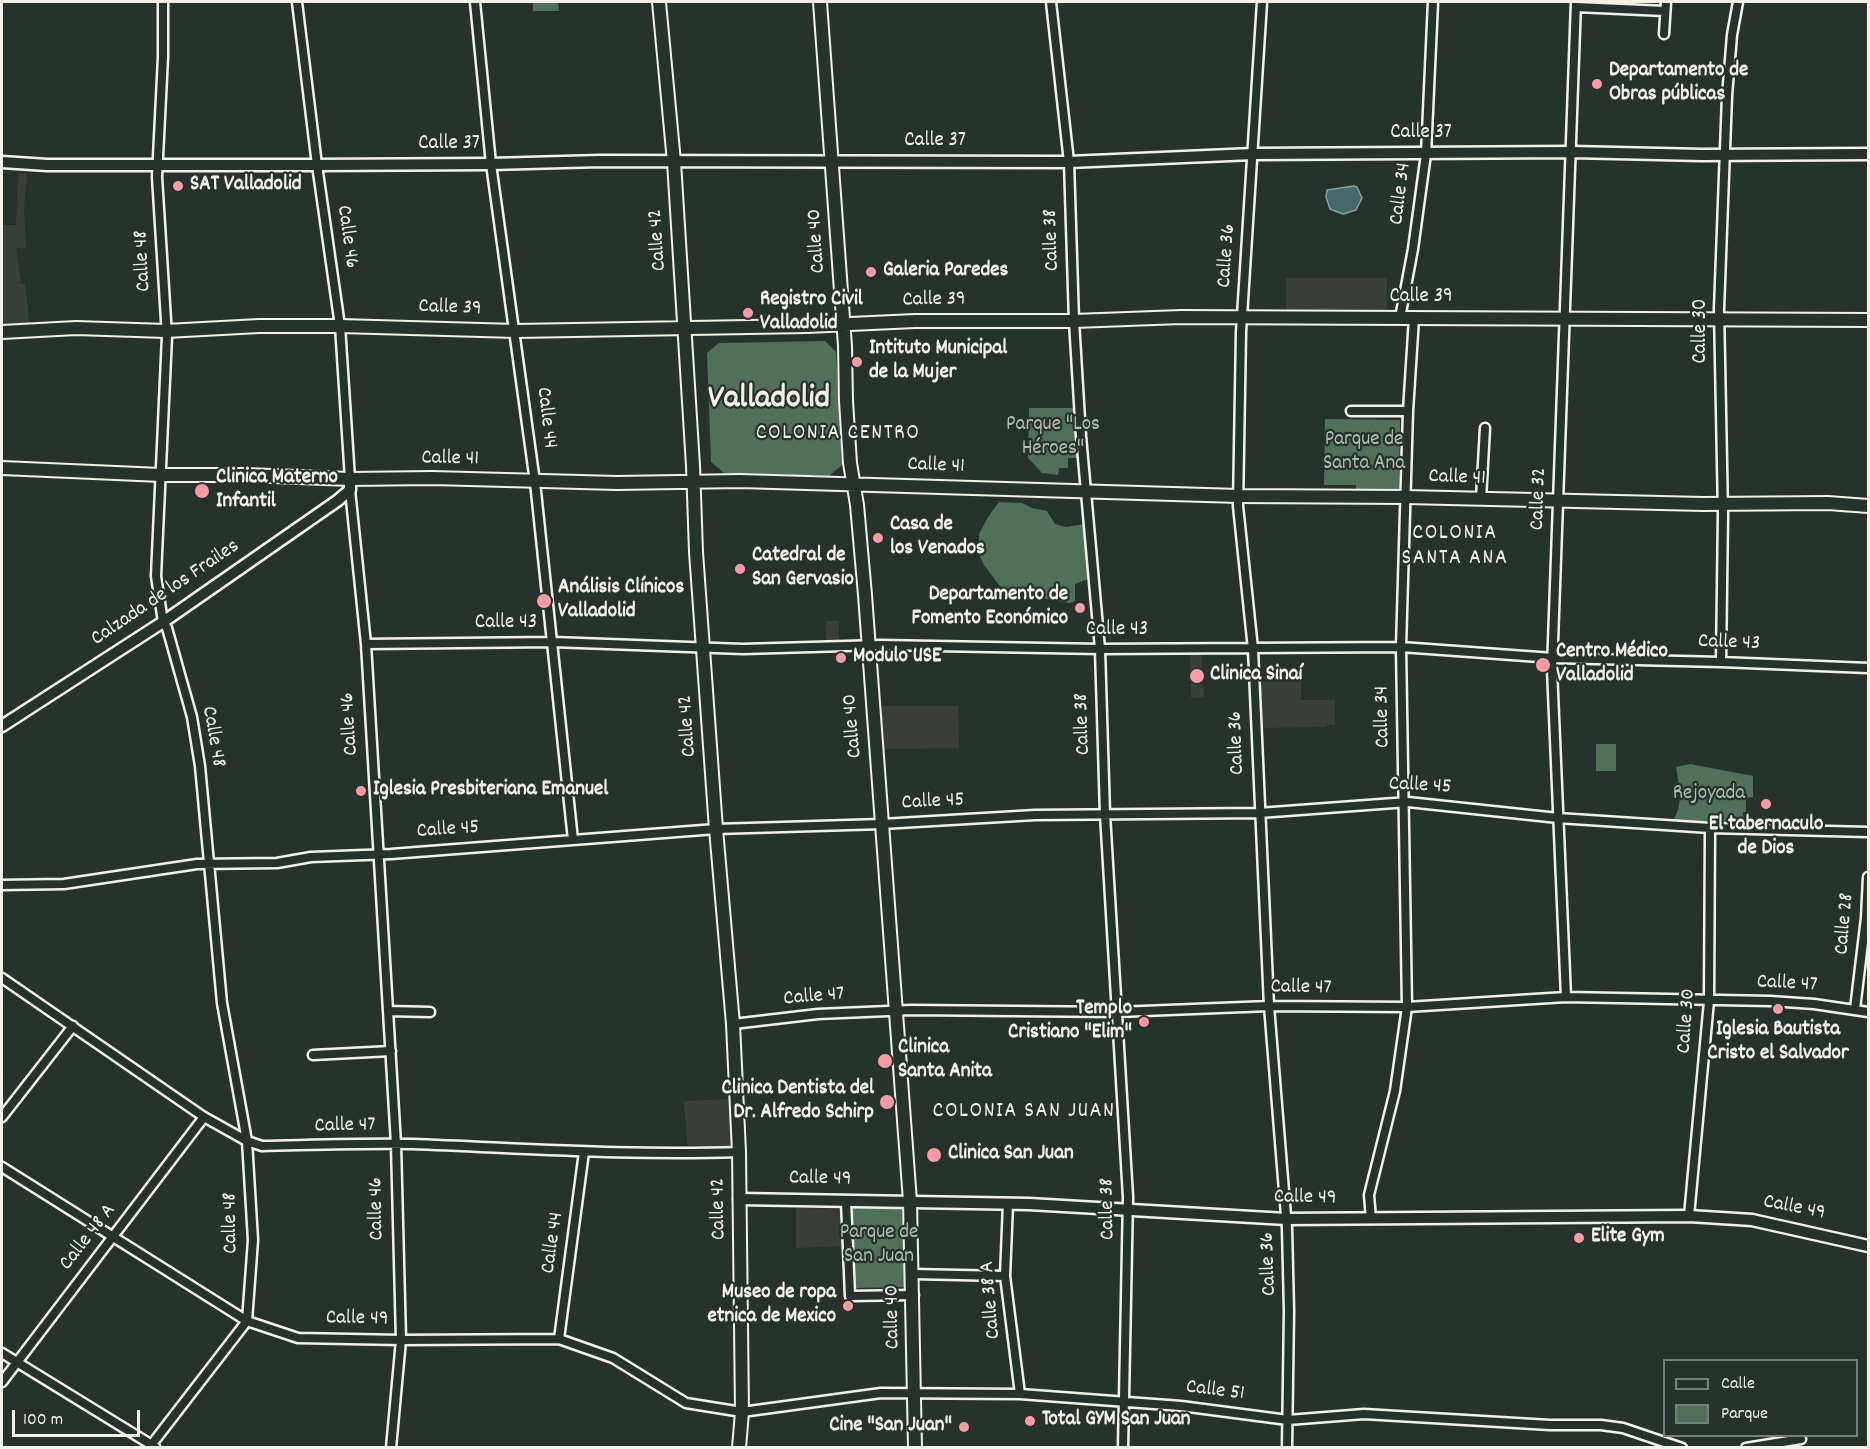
<!DOCTYPE html>
<html>
<head>
<meta charset="utf-8">
<style>
	body { margin:0 }
	#map { position:relative; width:1870px; height:1449px; overflow:hidden; background:#26332d; font-family:Dekko,sans-serif }
	canvas { display:block }
	.frame { position:absolute; inset:0; border:3px solid #f4f1e8; pointer-events:none }
	.legend { position:absolute; left:1663px; top:1359px; width:195px; height:78px; box-sizing:border-box; background:#26332d; border:2px solid #787f78; margin:0; padding:8px 10px; list-style:none; font-size:18px; color:#f4f1e8 }
	.legend li { display:flex; align-items:center; gap:12px; height:30px }
	.legend b { width:30px; border:2px solid #787f78 }
	.scale { position:absolute; left:12px; top:1410px; width:128px; height:27px; box-sizing:border-box; border:3px solid #f4f1e8; border-top:0; padding-left:8px; font-size:18px; line-height:21px; white-space:nowrap; color:#f4f1e8; -webkit-text-stroke:4px #26332d; paint-order:stroke }
</style>
</head>
<body>
<div id="map">
<canvas width="1870" height="1449"></canvas>
<div class="frame"></div>
<ul class="legend">
<li><b style="height:8px;background:#26332d"></b>Calle</li>
<li><b style="height:16px;background:#517058"></b>Parque</li>
</ul>
<div class="scale">100 m</div>
</div>
<script>
const ctx = document.querySelector('canvas').getContext('2d');
ctx.lineJoin = 'round';
function fillPath(path, color) { ctx.fillStyle = color; ctx.fill(path, 'evenodd'); }
function trace(path, color, width, dash) { ctx.strokeStyle = color; ctx.lineWidth = width; ctx.lineCap = dash ? 'butt' : 'round'; ctx.setLineDash(dash || []); ctx.stroke(path); }
function label(font, color, halo, rows, align = 'center') {
  ctx.font = font + ' Dekko,sans-serif'; ctx.lineWidth = 4.5; ctx.setLineDash([]); ctx.textBaseline = 'middle'; ctx.strokeStyle = halo; ctx.fillStyle = color; for (const [text, x, y, turn = 0] of rows) {
    ctx.save(); ctx.translate(x, y); ctx.rotate((+turn || 0) * Math.PI / 180); ctx.textAlign = isNaN(turn) ? turn : align; if (halo) ctx.strokeText(text, 0, 0); ctx.fillText(text, 0, 0); ctx.restore();
  }
}
const built = new Path2D(`
	M19,173L27,174L24,207L26,248H16L21,284H25L30,327L2,329V225H16L17,195Z
	M1286,278H1387V314H1286Z
	M826,621H839V643L833,640L826,643Z
	M1190,655H1202L1204,697L1191,698Z
	M1258,682H1301V700H1335V725H1327V727L1259,728Z
	M882,706H958L959,748L882,749Z
	M734,1099L736,1150L688,1151L684,1101Z
	M796,1208L844,1209L848,1246L796,1248Z`);
const green = new Path2D(`
	M533,2H558L559,11H533Z
	M825,341L836,352L842,465L829,476L724,473L711,462L707,353L719,343Z
	M1029,408H1078L1080,458H1068V468H1059L1058,475L1042,473L1028,458Z
	M1325,419L1400,420L1399,491H1356V485H1324Z
	M999,502L1022,503L1032,508L1047,511L1055,524L1066,527L1084,524L1088,579L1075,584V601L1070,603L1009,593L999,585L984,565L979,554V534L988,517Z
	M1596,744H1616V771H1596Z
	M1690,764L1753,776V797L1746,798V812H1743V824L1673,820C1684,804 1679,786 1676,767Z
	M902,1204L907,1287L854,1288L851,1205Z`);
const water = new Path2D(`
	M1354,186L1357,187L1362,198L1356,210L1343,214L1330,209L1326,197L1327,190Z`);
const minor = new Path2D(`
	M297,2L317,165L340,326L350,479
	M475,2L491,164L535,482L573,840
	M1051,2L1069,162L1074,321L1081,436L1100,649L1105,814L1128,1197L1123,1448
	M1262,2L1241,332L1238,506L1253,649L1269,1006L1287,1228L1289,1311L1287,1448
	M1576,7L1665,11
	M1664,34L1666,2
	M1400,318L1413,249L1426,154L1433,2
	M1351,411H1408
	M350,490L366,644L396,1144L401,1340L391,1448
	M1481,499L1485,428
	M366,644L553,642L743,649L880,645L1100,649L1401,647L1553,658L1721,662L1868,668
	M1721,662L1723,514L1719,309L1727,96L1732,35L1738,2
	M2,885L64,884L197,864L277,863L311,857L391,854L716,829L882,824L1035,815L1259,813L1408,802L1558,818L1710,828L1868,832
	M2,978L204,1117L247,1141L262,1146C312,1145 362,1143 412,1144C521,1148 630,1156 739,1152
	M1566,997L1552,669L1576,2
	M1855,1009L1866,918L1868,877
	M388,1011L430,1012
	M733,1024L818,1014L911,1010L1118,1012L1269,1006L1407,1007L1566,997L1770,1001L1814,1004L1868,1012
	M313,1055L391,1051
	M2,1117L73,1026
	M2,1167L247,1321L298,1338L401,1340L559,1339L613,1358L686,1403L742,1412L881,1393L1020,1394L1181,1406L1288,1420L1364,1414L1550,1425H1601L1623,1428L1682,1448
	M846,1201L850,1296L914,1295
	M1008,1204L1005,1276L1020,1394
	M1689,1216L1709,1001L1710,828
	M1371,1219L1369,1195L1395,1091L1407,1007L1401,647L1408,411L1414,318
	M913,1274L1005,1276
	M559,1339L584,1152
	M2,1353L155,1447
	M2,1382L204,1117
	M149,1448L247,1321L253,1240L247,1141L222,1003L200,766L192,717L167,628L163,622L156,576L167,336L157,177L163,57V2
	M1746,1448L1801,1439`);
const tertiary = new Path2D(`
	M2,162L47,165H317L491,164L600,161L1069,162L1253,154L1572,152L1702,155L1868,154
	M2,726L163,622L337,501L350,490V479
	M739,1199L1029,1204L1286,1219L1689,1216L1752,1220L1868,1246`);
const secondary = new Path2D(`
	M659,2L674,162L693,466L696,552L716,829L733,1024L739,1152L742,1412L739,1448
	M820,2L845,346L846,401L850,463L857,505L865,595L910,1201L915,1448
	M2,332L76,328L166,331L259,326H340L516,331L807,326L915,321H1074L1181,317L1868,320
	M2,468L161,475H246L350,479L432,478L617,483L740,481L1239,496L1406,497L1703,504L1828,503L1868,506`);
const markers = [
	[1597,84,6,"#ff9aa2"],
	[178,186,6,"#ff9aa2"],
	[871,272,6,"#ff9aa2"],
	[748,313,6,"#ff9aa2"],
	[857,362,6,"#ff9aa2"],
	[202,491,8,"#ff9aa2"],
	[878,538,6,"#ff9aa2"],
	[740,569,6,"#ff9aa2"],
	[544,601,8,"#ff9aa2"],
	[1080,608,6,"#ff9aa2"],
	[841,658,6,"#ff9aa2"],
	[1543,665,8,"#ff9aa2"],
	[1197,676,8,"#ff9aa2"],
	[361,791,6,"#ff9aa2"],
	[1766,804,6,"#ff9aa2"],
	[1778,1009,6,"#ff9aa2"],
	[1144,1022,6,"#ff9aa2"],
	[885,1061,8,"#ff9aa2"],
	[887,1102,8,"#ff9aa2"],
	[934,1155,8,"#ff9aa2"],
	[1579,1238,6,"#ff9aa2"],
	[848,1306,6,"#ff9aa2"],
	[1030,1421,6,"#ff9aa2"],
	[964,1427,6,"#ff9aa2"]
];
const poiNames = [
	["Departamento de",1609,72],
	["Obras públicas",1609,96],
	["SAT Valladolid",190,186],
	["Galeria Paredes",883,272],
	["Registro Civil",760,301],
	["Valladolid",760,325],
	["Intituto Municipal",869,350],
	["de la Mujer",869,374],
	["Clinica Materno",216,479],
	["Infantil",216,503],
	["Casa de",890,526],
	["los Venados",890,550],
	["Catedral de",752,557],
	["San Gervasio",752,581],
	["Análisis Clínicos",558,589],
	["Valladolid",558,613],
	["Departamento de",1068,596,"right"],
	["Fomento Económico",1068,620,"right"],
	["Centro Médico",1556,653],
	["Valladolid",1556,677],
	["Modulo USE",853,658],
	["Clinica Sinaí",1210,676],
	["Iglesia Presbiteriana Emanuel",373,791],
	["El tabernaculo",1766,826,"center"],
	["de Dios",1766,850,"center"],
	["Templo",1132,1010,"right"],
	["Cristiano \"Elim\"",1132,1034,"right"],
	["Iglesia Bautista",1778,1031,"center"],
	["Cristo el Salvador",1778,1055,"center"],
	["Clinica",898,1049],
	["Santa Anita",898,1073],
	["Clinica Dentista del",874,1090,"right"],
	["Dr. Alfredo Schirp",874,1114,"right"],
	["Clinica San Juan",948,1155],
	["Elite Gym",1591,1238],
	["Museo de ropa",836,1294,"right"],
	["etnica de Mexico",836,1318,"right"],
	["Total GYM San Juan",1042,1421],
	["Cine \"San Juan\"",952,1427,"right"]
];
const streetNames = [
	["Calle 37",1421,134],
	["Calle 37",935,142],
	["Calle 37",449,145],
	["Calle 34",1402,194,-83],
	["Calle 46",346,237,82],
	["Calle 42",659,240,-94],
	["Calle 38",1053,240,-92],
	["Calle 40",818,241,-94],
	["Calle 36",1228,256,-86],
	["Calle 48",144,261,-93],
	["Calle 39",1421,298],
	["Calle 39",934,301,-1],
	["Calle 39",450,309,2],
	["Calle 30",1702,331,-90],
	["Calle 44",545,418,83],
	["Calle 41",450,460,1],
	["Calle 41",936,467,2],
	["Calle 41",1457,479,2],
	["Calle 32",1540,499,-88],
	["Calzada de los Frailes",166,594,-34],
	["Calle 43",506,624],
	["Calle 43",1117,631],
	["Calle 43",1729,644,2],
	["Calle 34",1384,717,-91],
	["Calle 46",351,724,-94],
	["Calle 38",1084,724,-92],
	["Calle 42",689,726,-94],
	["Calle 40",854,726,-95],
	["Calle 48",212,737,80],
	["Calle 36",1238,743,-92],
	["Calle 45",1420,787,3],
	["Calle 45",933,803,-3],
	["Calle 45",448,831,-4],
	["Calle 28",1846,924,-85],
	["Calle 47",1787,985,3],
	["Calle 47",1301,989,1],
	["Calle 47",814,998,-5],
	["Calle 30",1688,1021,-86],
	["Calle 47",345,1127,-1],
	["Calle 49",820,1180,1],
	["Calle 49",1305,1199,1],
	["Calle 46",378,1209,-91],
	["Calle 42",720,1209,-91],
	["Calle 38",1109,1209,-91],
	["Calle 49",1794,1209,11],
	["Calle 48",232,1223,-91],
	["Calle 48 A",89,1238,-52],
	["Calle 44",554,1243,-82],
	["Calle 36",1270,1264,-92],
	["Calle 38 A",992,1300,-95],
	["Calle 40",894,1317,-91],
	["Calle 49",357,1320,1],
	["Calle 51",1215,1392,7]
];
const parkNames = [
	["Parque \"Los",1053,426],
	["Héroes\"",1053,450],
	["Parque de",1364,441],
	["Santa Ana",1364,465],
	["Rejoyada",1709,795],
	["Parque de",879,1234],
	["San Juan",879,1258]
];
const neighbourhoodNames = [
	["COLONIA CENTRO",838,435],
	["COLONIA",1455,535],
	["SANTA ANA",1455,560],
	["COLONIA SAN JUAN",1024,1113]
];
const townNames = [
	["Valladolid",769,401]
];
fillPath(built, '#393f38');
fillPath(green, '#517058');
fillPath(water, '#44686b');
trace(water, '#8a9f9d', 1.5);
trace(minor, '#f4f1e8', 13);
trace(tertiary, '#f4f1e8', 15);
trace(secondary, '#f4f1e8', 16);
trace(minor, '#26332d', 8);
trace(tertiary, '#26332d', 10);
trace(secondary, '#26332d', 12);
for (const [x, y, r, color] of markers) { const dot = new Path2D(); dot.arc(x, y, r, 0, 2 * Math.PI); ctx.fillStyle = color; ctx.fill(dot); trace(dot, '#26332d', 2); }
label('bold 21px', '#f4f1e8', '#26332d', poiNames, 'left');
label('21px', '#f4f1e8', '#26332d', streetNames);
label('21px', '#b3bdae', '#26332d', parkNames);
ctx.letterSpacing = '1.5px';
label('22px', '#f4f1e8', '#26332d', neighbourhoodNames);
ctx.letterSpacing = '0px';
label('bold 33px', '#f4f1e8', '#26332d', townNames);
</script>
</body>
</html>
